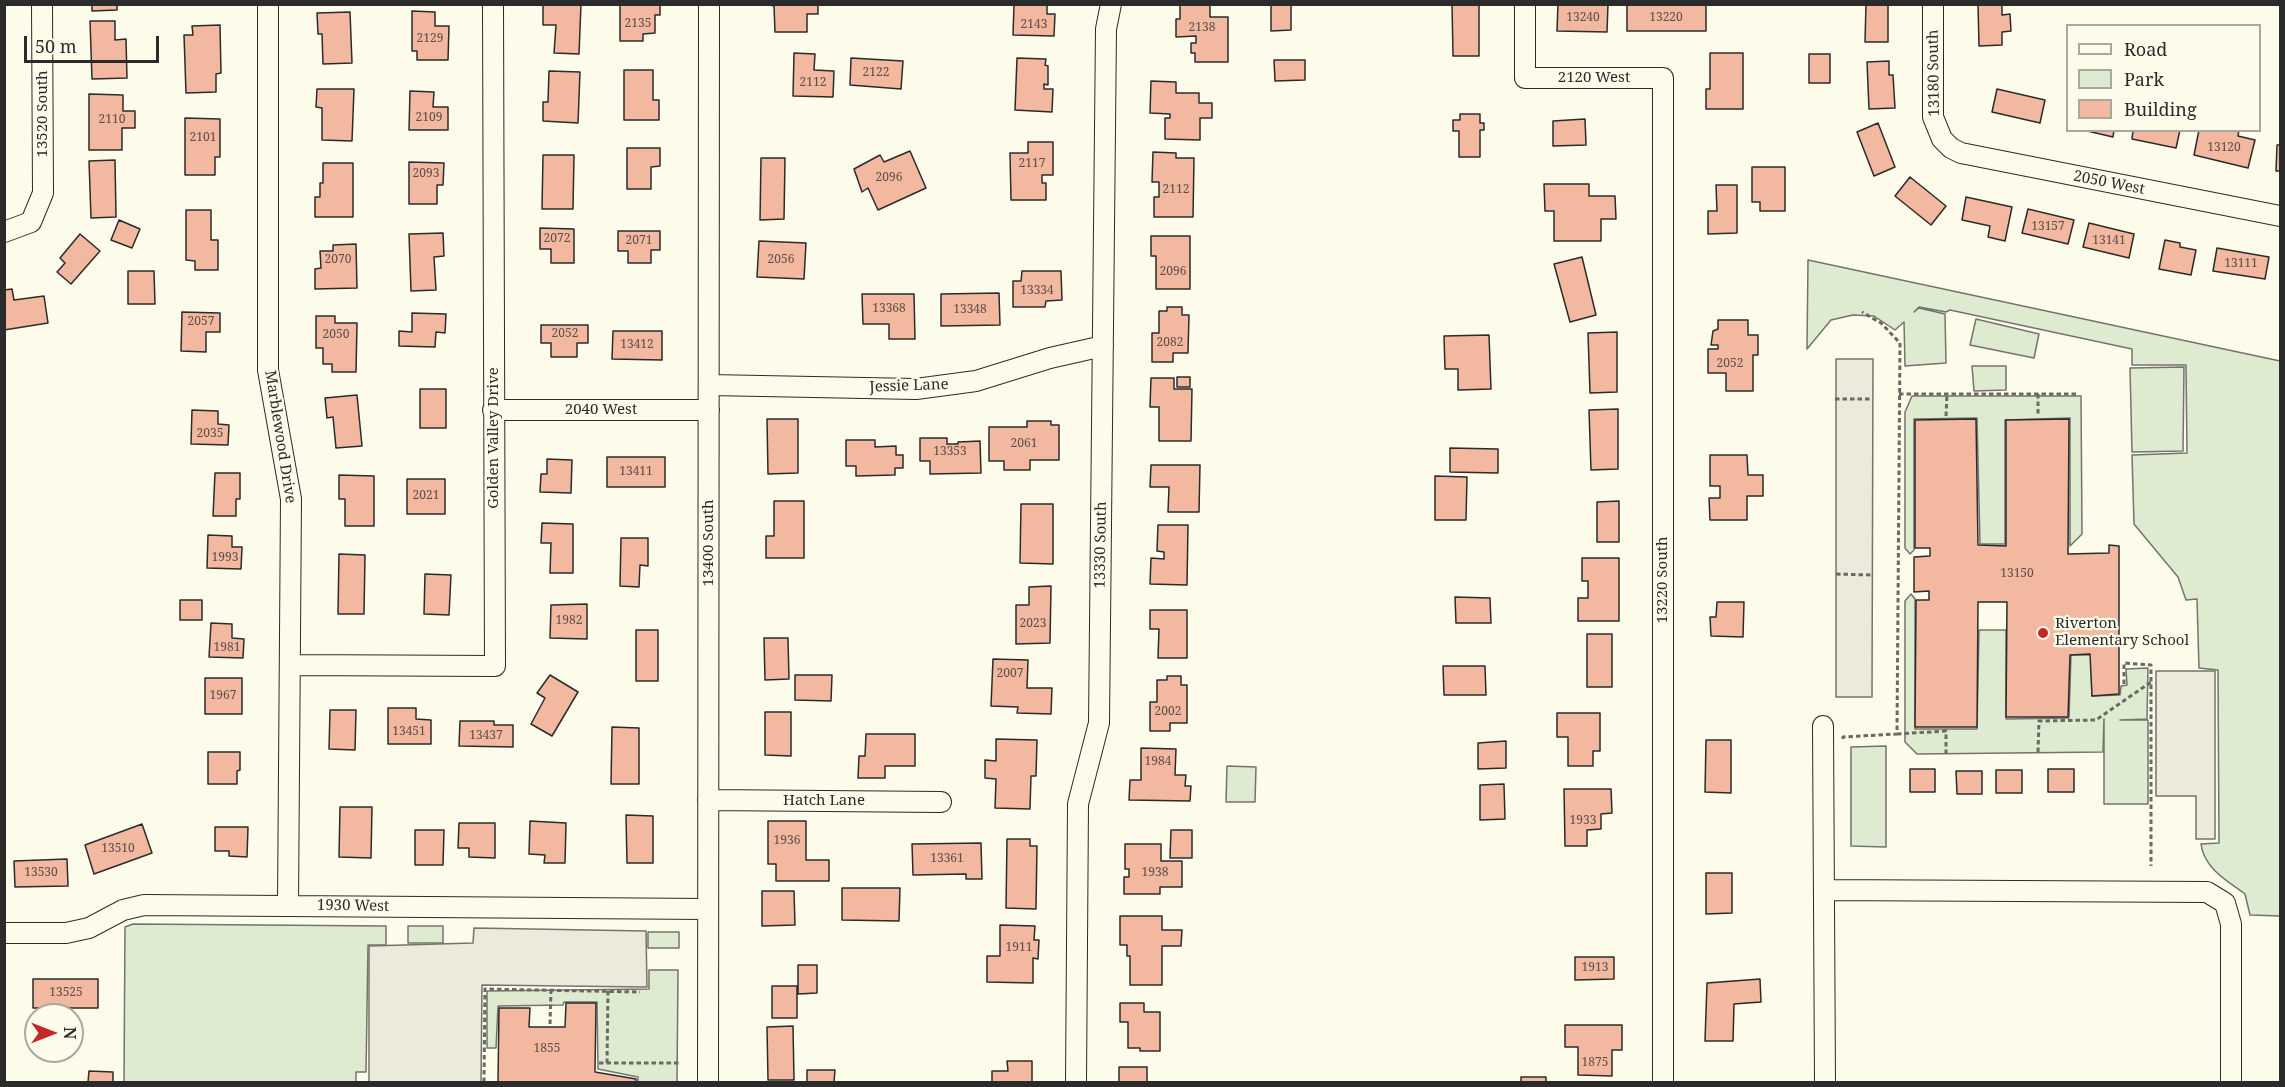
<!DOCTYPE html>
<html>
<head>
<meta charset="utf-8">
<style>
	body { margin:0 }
	#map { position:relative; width:2285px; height:1087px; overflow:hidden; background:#fdfbea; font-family:"Noto Serif",serif }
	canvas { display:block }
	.frame { position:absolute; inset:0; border:6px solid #2b2b2b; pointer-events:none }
	.legend { position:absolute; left:2066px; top:24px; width:195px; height:108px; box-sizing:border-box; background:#fdfbea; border:2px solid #a9a89e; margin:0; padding:8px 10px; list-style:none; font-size:18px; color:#2b2b2b }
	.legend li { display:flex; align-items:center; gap:12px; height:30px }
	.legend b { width:30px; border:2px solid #a9a89e }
	.north { position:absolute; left:24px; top:1003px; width:60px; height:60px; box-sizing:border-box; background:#fdfbea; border:2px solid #a9a89e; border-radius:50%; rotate:90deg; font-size:16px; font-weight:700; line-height:24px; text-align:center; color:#2b2b2b }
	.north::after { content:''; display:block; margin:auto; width:21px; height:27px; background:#c62828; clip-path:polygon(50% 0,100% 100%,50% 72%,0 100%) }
	.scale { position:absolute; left:24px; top:36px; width:135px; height:27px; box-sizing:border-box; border:3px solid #2b2b2b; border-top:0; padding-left:8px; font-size:18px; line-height:21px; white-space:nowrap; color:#2b2b2b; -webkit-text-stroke:4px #fdfbea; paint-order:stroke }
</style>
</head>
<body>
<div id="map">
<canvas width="2285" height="1087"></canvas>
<div class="frame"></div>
<ul class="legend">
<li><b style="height:8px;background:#fdfbea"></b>Road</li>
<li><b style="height:16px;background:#deebd1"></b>Park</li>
<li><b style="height:16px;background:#f2b8a0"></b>Building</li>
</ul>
<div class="north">N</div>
<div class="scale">50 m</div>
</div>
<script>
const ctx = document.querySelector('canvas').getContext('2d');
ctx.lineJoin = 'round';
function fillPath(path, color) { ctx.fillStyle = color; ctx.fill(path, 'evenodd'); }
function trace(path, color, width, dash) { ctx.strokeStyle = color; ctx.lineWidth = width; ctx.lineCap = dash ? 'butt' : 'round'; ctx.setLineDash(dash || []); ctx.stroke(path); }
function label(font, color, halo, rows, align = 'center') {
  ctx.font = font + ' "Noto Serif",serif'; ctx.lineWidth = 4.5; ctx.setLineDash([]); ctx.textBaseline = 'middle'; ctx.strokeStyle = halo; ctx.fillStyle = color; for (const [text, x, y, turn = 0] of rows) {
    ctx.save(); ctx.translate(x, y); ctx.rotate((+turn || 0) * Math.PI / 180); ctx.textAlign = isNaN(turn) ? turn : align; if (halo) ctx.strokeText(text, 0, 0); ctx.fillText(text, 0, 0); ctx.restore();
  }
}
const green = new Path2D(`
	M1808,260L2280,361V916L2250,915L2245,894C2226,880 2204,868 2201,844L2219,843L2218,670L2199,668L2197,599L2186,600L2178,577L2134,524L2132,455L2187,453L2186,365H2132V349L1950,310L1946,312L1919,307L1914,312L1919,308L1945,314L1946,363L1905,366L1904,322L1895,330L1874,316L1853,315L1831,320L1807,349Z
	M1976,319L2039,334L2034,358L1970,345Z
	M1972,366H2006V390L1974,391Z
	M2184,367L2183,451L2132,452L2130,368Z
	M1912,396H2081L2082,534L2070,546V418L2005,420V544H1980L1977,418L1914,419V550L1910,554L1905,548V412Z
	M1911,594L1915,599V729H1977L1979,630H2006V719L2069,718L2071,655H2091L2092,696L2120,695L2121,686L2127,685L2126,669L2148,668L2147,719L2120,720H2148V804H2104V719L2103,752L1917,754L1905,742V601Z
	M1886,746V847L1851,846V747Z
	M1227,766L1256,767L1255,802H1226Z
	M133,924L386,926V945H368L366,1072H356V1082H124L125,927Z
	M408,926H443V943H408Z
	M648,932H679V948H648Z
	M649,970H678L677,1082H638V1077L598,1069L597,1002H564L563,1005L498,1006L496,1048H487V991L649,989Z`);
const parking = new Path2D(`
	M1836,359H1873L1872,697H1836Z
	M2156,671H2215V839H2196V796H2156Z
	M474,928L646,931L647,987L482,985L481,1082H369V946L473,943Z`);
const building = new Path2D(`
	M92,4H117V10L92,11Z
	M543,4H581L579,54L554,53L556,25H543Z
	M620,4H660V15H655V33L643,34V41H620Z
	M765,4H818V14H807V32H775L774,6Z
	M1014,4H1047V14H1055L1054,36L1013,35Z
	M1271,4H1291V30L1271,31Z
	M1452,4H1479V56H1453Z
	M1558,4H1608L1607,32L1557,31Z
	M1627,4L1706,5V31H1627Z
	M1866,4H1888V42H1865Z
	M1978,4H2002V15L2010,14L2011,31L2002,32V45L1979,46Z
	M1180,5H1210V17H1228V62H1195V53H1191V43H1196V36L1176,37V19H1180Z
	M412,11L435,12V26H449L448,60H417V51H412Z
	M350,12L352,63L323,64L322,34H318L317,13Z
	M90,21H115V40L126,39L127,78L92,79Z
	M220,25L221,73L216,74V92L186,93L184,35H193L192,26Z
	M794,53L815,54L814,70L834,71L833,97L793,96Z
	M1710,53H1743V109H1706V89H1710Z
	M1809,54H1830V83H1809Z
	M851,58L903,61L901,89L850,85Z
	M1017,58L1046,59L1045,65L1048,66V85L1044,84V89H1053L1052,112L1015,110Z
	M1274,60H1305V80L1275,81Z
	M1889,61V75H1893L1895,108L1869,109L1867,62Z
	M624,70H653V100H659V120H624Z
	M549,71L580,72L578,123L543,121V102H548Z
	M1151,81L1176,82V93H1199V103H1212V118H1200V140L1165,139V118H1170V114L1150,113Z
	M317,89H354L352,141L322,140V108L316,107Z
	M1997,89L2045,100L2040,123L1992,112Z
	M410,91L434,92L433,107H448V130H409Z
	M89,94L123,95V111H135V128H122V150H89Z
	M1460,114H1480V123H1484V130H1480V157H1459V131H1453V120H1460Z
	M185,118L220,119V157H215V175H185Z
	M1585,119L1586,145L1553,146V121Z
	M1878,123L1895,167L1874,176L1857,132Z
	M2083,130H2114L2113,137Z
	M2133,130H2180L2176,148L2132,139Z
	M2199,130H2239L2238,136L2255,140L2248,168L2194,155Z
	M1028,142H1053V175H1042V183H1046V200H1011L1010,153H1028Z
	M2277,145H2280V171H2276Z
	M627,148H660V166L651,167V189H627Z
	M910,151L926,188L878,210L868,188L862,192L854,169L880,155L884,162Z
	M1153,152L1176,153V158H1194L1193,217H1154V197H1159V182H1152Z
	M543,155H574L573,209H542Z
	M761,158H785L784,219L760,220Z
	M115,160L116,217L91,218L89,161Z
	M409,162L444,163L443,185H437V204H409Z
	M323,163H353V217H315V197H320V183H323Z
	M1752,167H1785V211H1760V202H1752Z
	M1910,177L1946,206L1931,225L1895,196Z
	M1544,184H1589V196H1615L1616,219H1601V241H1554V211H1545Z
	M1716,185H1737V233L1708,234V211H1717Z
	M1966,197L2012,207L2005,241L1988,237L1990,226L1962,220Z
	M2028,209L2074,220L2068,244L2022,233Z
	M186,210H211V240H218V270H195V261L186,260Z
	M119,220L140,229L132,248L111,240Z
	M2089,223L2134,234L2129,258L2083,247Z
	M540,228L574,229V263H551V249H540Z
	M618,231H660V250H651V263H628V251H618Z
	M443,233L444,256L434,257L436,290L411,291L409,234Z
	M80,234L100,251L71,284L57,272L65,263L60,258Z
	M1151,236H1190V289H1156V256H1151Z
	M2165,240L2180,243V247L2196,250L2191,275L2159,269Z
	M759,241L806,243L804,279L757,277Z
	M356,244L357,288L315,289V269L321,268L320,251H333V245Z
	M2217,248L2269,257L2265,279L2213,271Z
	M1582,257L1596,315L1570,322L1554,264Z
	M128,271H154L155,304H128Z
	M1022,271H1061L1062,300L1046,301L1045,307H1013V281H1021Z
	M12,289L14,300L44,296L48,323L4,330V290Z
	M999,293L1000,325L941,326V294Z
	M862,294H914L915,339H889V324H863Z
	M1167,307H1182V315H1189L1188,353H1173V362H1152V333H1159V311H1167Z
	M182,312L220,313V332H206V352L181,351Z
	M412,313L446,314L445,333L436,332L435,347L399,346V331L412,332Z
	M316,316H335V323H357L356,372H332V364H323V348H316Z
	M1718,320H1748V335H1758V355H1753V391H1726V373H1708V349H1718V345H1711L1713,331L1718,329Z
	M541,325H588V343H577V357H551V343H541Z
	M613,331H662V360L612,359Z
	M1617,332V392L1590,393L1588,333Z
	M1489,335L1491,389L1458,390V369H1445L1444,336Z
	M1177,377H1190V387H1177Z
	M1151,378H1174V389H1192L1191,441H1159V407H1150Z
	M420,389H446V428H420Z
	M357,395L362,446L336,448L333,417L327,418L325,398Z
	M1618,409V469L1591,470L1589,410Z
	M192,410L218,411V424L229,425L228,445L191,444Z
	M767,419H798V473L768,474Z
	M1976,419L1978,545L2006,546V420L2069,419L2068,554L2109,553V545L2119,546V694L2092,696L2090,654L2070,655L2068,717H2006L2007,602H1978L1977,727H1915L1916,600H1929V591L1914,592V557L1930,556V548H1915V420Z
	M1027,421H1051V425H1059V460H1030V470H1004V461H989V427H1027Z
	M920,438H947V444H958V442L980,441L981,473L930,474V461H920Z
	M846,440H875V447L896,446V455H903V468H895V475L856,476V466H846Z
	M1450,448L1498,449V473L1450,472Z
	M1710,455H1747L1748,475H1763V496H1747V520H1710L1709,498H1720V486H1710Z
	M607,457H665V487H607Z
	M547,459L572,460L571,493L540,492L541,474H547Z
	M1151,465H1200L1199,512H1168L1169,487H1150Z
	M215,473H240V499H236V516H213Z
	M339,475L374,476V526H345V499H339Z
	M1435,476L1467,477L1466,520H1435Z
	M407,479H445V514H407Z
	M774,501H804V558H766V536H774Z
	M1619,501V542H1597V502Z
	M1021,504H1053V564L1020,563Z
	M542,523L573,524V573H550L551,543H541Z
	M1158,525H1188L1187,585L1150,584L1151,558L1164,559V552L1157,551Z
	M208,535L232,536V547H242L241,569L207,568Z
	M621,538H648V566L640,565L639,587L620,586Z
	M339,554L365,555L364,614H338Z
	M1582,558H1619V621H1578V598H1588V581H1582Z
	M425,574L451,575L449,615L424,614Z
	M1051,586L1050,643L1016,644V605H1029V587Z
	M1455,597L1490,598L1491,623H1456Z
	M180,600H202V620H180Z
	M1717,602H1744L1743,637L1711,636L1710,617H1716Z
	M587,604V639L550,638L551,605Z
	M1150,610H1187V658H1158L1159,629H1150Z
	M211,623L232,624V638L244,639L243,658L209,657Z
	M636,630H658V681H636Z
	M1587,634H1612V687H1587Z
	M764,638H788L789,679L765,680Z
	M993,659L1028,660L1027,688H1052L1051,714L1017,713L1018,707L991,706Z
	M1443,666H1485L1486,695H1444Z
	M550,675L578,692L552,736L531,724L545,698L537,693Z
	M795,675H832L831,701L795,700Z
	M1167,676H1181V685H1187V723H1170V731H1150V702H1157V680H1167Z
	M205,678H242V714H205Z
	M388,708H416V719L431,720V744H388Z
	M330,710H356L355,750L329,749Z
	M765,712H791V756L765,755Z
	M1557,713H1600V751H1593V766H1568V737H1557Z
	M460,721H494V725H513V747L459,746Z
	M612,727L639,728V784H611Z
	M866,734H915V766H885V778H858L859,756H865Z
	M996,739L1037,740L1036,776H1031L1030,809L995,808L996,779L985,778V760L996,761Z
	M1706,740H1731V793L1705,792Z
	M1506,741V768L1478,769V743Z
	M1141,748L1176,749L1175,775H1186L1185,786H1191L1190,801L1129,800L1130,780H1141Z
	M208,752H240V770L237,771V784H208Z
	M1910,769H1935V792H1910Z
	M2048,769H2074V792H2048Z
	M1996,770H2022V793H1996Z
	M1956,771H1982V794H1957Z
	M1504,784L1505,819L1480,820V785Z
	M1564,789H1611L1612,813L1601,814V829L1587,830V846H1565Z
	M340,807H372L371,858L339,857Z
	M626,815L653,816V863H627Z
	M530,821L566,823L565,863H544L545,855L529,854Z
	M768,821H806V860H829V881H776V864H768Z
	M459,823H495V858L469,857V848H458Z
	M142,824L152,853L94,874L85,845Z
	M215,827H248L247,857L229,856V851H215Z
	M415,830H444L443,865H415Z
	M1171,830H1192V858H1170Z
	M1007,839H1030V846H1037L1036,909L1006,908Z
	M981,843L982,879H966V874L913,875L912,844Z
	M1125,844H1161V861H1182V887H1160V894H1124V877H1129V869H1125Z
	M67,859L68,886L15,887L14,861Z
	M1706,873H1732V913L1706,914Z
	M842,888H900L899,921L842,920Z
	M762,891H794L795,925L762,926Z
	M1120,916H1162V930H1182L1181,946H1162V985H1130V956H1127V945H1120Z
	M1000,925L1035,926L1034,940H1039L1038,959L1033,958V983L987,982V956H1000Z
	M1575,957H1614V979L1575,980Z
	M798,965H817V993L798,994Z
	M33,979H98V1008H33Z
	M1760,979L1761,1002L1734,1004L1733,1041H1705L1707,983Z
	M772,986H797V1018H772Z
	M566,1003H596L595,1072L636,1079V1082H498L499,1008H530L529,1027H565Z
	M1120,1003H1144V1012H1160V1051H1140V1048H1128V1022H1120Z
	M1565,1025H1622V1050H1612V1076L1578,1075V1047H1565Z
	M793,1026L794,1080H768L767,1027Z
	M1007,1061H1032V1082H992V1071H1008Z
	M1119,1067H1147V1082H1119Z
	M807,1070H835L834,1082H807Z
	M89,1071L113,1072V1082H88Z
	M1521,1077H1546V1082H1521Z`);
const path = new Path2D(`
	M1899,394H2079
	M2038,394V415
	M1835,399H1871
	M1946,416L1947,394
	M1836,574L1871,575
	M2124,684V663L2151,665V866
	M1897,734L1946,731V753
	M1843,739V737L1897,734L1900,343L1881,323L1862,312
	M2038,752L2039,721L2096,720L2151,682
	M550,1024L551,990
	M599,1063H680
	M607,1063L608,991
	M484,1082L485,989L640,992`);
const minor = new Path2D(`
	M268,4V370L291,499L288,905
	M1525,4V78H1663V1082
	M1933,4V117L1942,139L1951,148L1961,153L2280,216
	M4,232L31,222L43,193L42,4
	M710,385L916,389L976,381L1050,358L1103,346
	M493,410H709
	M290,665L495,666L493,4
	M1823,726L1825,1082
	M708,800L941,802
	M1824,890L2207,892L2225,903L2231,924V1082
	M4,933H66L89,928L123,910L144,905L708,909
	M708,1082L709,4
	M1076,1082L1078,804L1099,723L1106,29L1111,4`);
const markers = [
	[2043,633,6,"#c62828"]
];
const numberNames = [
	["13240",1583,18],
	["13220",1666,18],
	["2135",638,24],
	["2143",1034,25],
	["2138",1202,28],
	["2129",430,39],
	["2122",876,73],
	["2112",813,83],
	["2109",429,118],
	["2110",112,120],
	["2101",203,138],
	["13120",2224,148],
	["2117",1032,164],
	["2093",426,174],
	["2096",889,178],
	["2112",1176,190],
	["13157",2048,227],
	["2072",557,239],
	["2071",639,241],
	["13141",2109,241],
	["2070",338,260],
	["2056",781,260],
	["13111",2241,264],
	["2096",1173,272],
	["13334",1037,291],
	["13368",889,309],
	["13348",970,310],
	["2057",201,322],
	["2052",565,334],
	["2050",336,335],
	["2082",1170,343],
	["13412",637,345],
	["2052",1730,364],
	["2035",210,434],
	["2061",1024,444],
	["13353",950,452],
	["13411",636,472],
	["2021",426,496],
	["1993",225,558],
	["13150",2017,574],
	["1982",569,621],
	["2023",1033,624],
	["1981",227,648],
	["2007",1010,674],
	["1967",223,696],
	["2002",1168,712],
	["13451",409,732],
	["13437",486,736],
	["1984",1158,762],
	["1933",1583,821],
	["1936",787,841],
	["13510",118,849],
	["13361",947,859],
	["13530",41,873],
	["1938",1155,873],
	["1911",1019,948],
	["1913",1595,968],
	["13525",66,993],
	["1855",547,1049],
	["1875",1595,1063]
];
const streetNames = [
	["13180 South",1934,73,-91],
	["2120 West",1594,78],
	["13520 South",43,114,-90],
	["2050 West",2109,183,11],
	["Jessie Lane",909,386,-2],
	["2040 West",601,410],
	["Marblewood Drive",280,437,81],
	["Golden Valley Drive",494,438,-90],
	["13400 South",709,543,-90],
	["13330 South",1101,545,-89],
	["13220 South",1663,580,-90],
	["Hatch Lane",824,801],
	["1930 West",353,906,1]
];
const poiNames = [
	["Riverton",2055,624],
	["Elementary School",2055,641]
];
fillPath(green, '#deebd1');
trace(green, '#74746e', 1.5);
fillPath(parking, '#eceadb');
trace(parking, '#74746e', 1.5);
fillPath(building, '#f2b8a0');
trace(building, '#2b2b2b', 1.5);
trace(minor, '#2b2b2b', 22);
trace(path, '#6a6964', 3, [4.5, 3]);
trace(minor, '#fdfbea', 20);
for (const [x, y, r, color] of markers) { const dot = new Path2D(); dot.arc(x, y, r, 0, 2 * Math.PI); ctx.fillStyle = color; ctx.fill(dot); trace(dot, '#fdfbea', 2); }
label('12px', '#5d4e48', null, numberNames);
label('15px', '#2b2b2b', '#fdfbea', streetNames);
label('15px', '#2b2b2b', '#fdfbea', poiNames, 'left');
</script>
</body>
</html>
